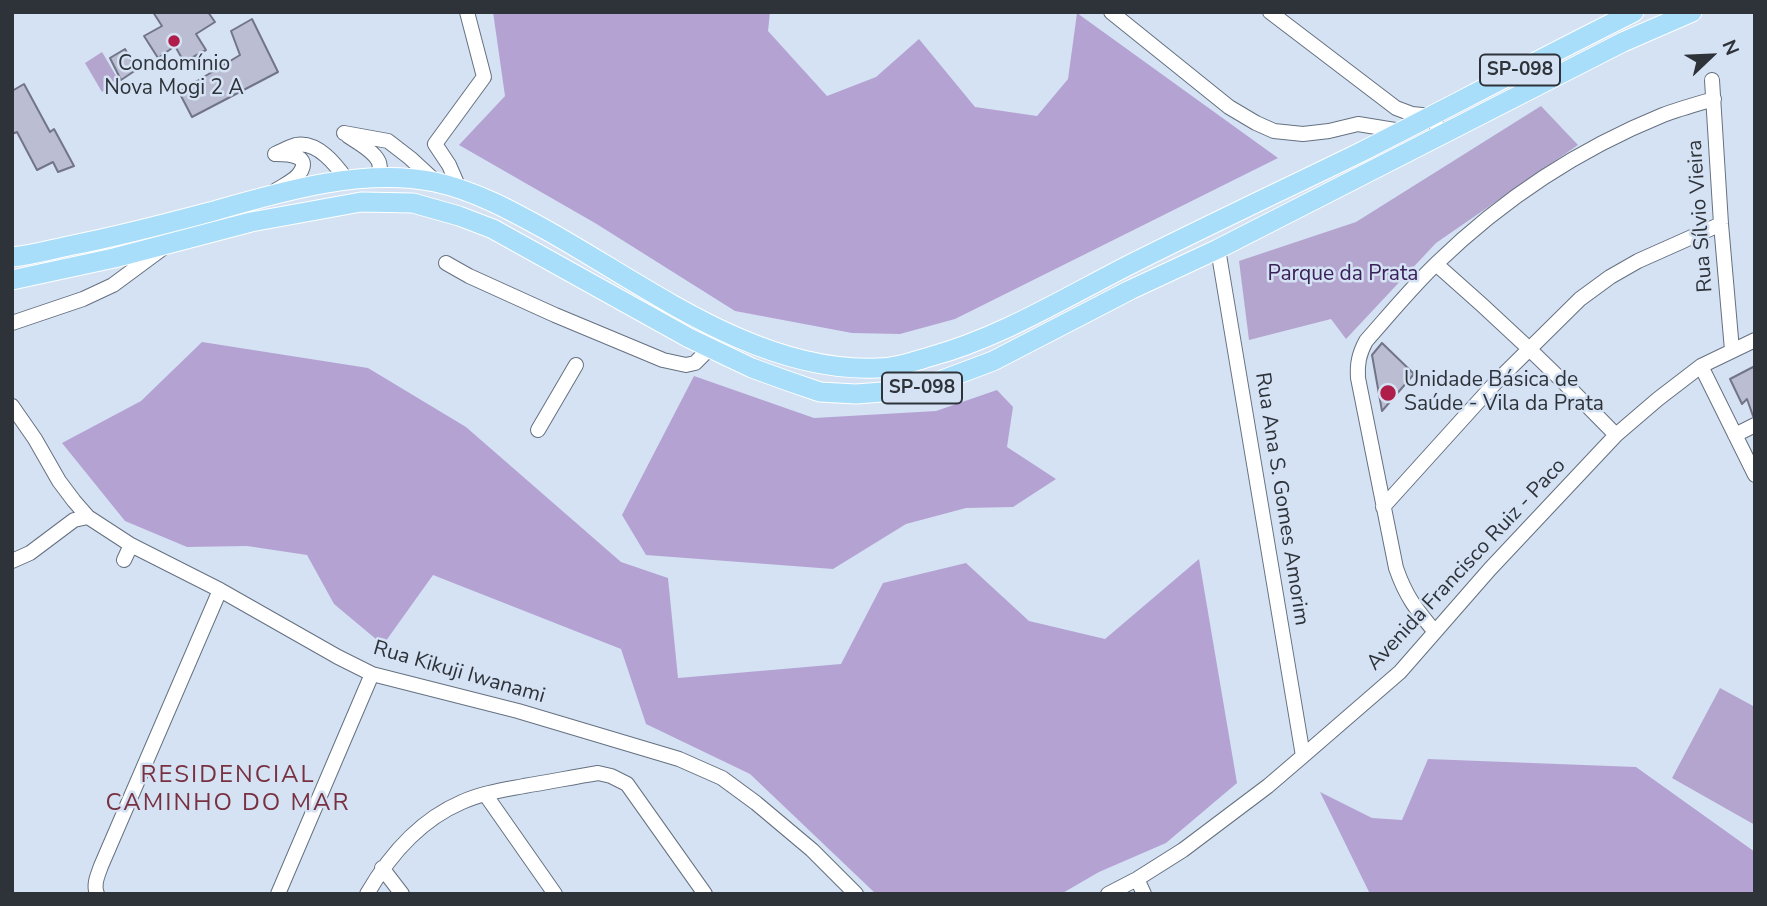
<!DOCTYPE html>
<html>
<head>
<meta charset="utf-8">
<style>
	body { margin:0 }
	#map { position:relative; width:1767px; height:906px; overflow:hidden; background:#d5e2f4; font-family:"Nunito Sans",sans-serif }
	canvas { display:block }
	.frame { position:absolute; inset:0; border:14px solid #2e333a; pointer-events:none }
	.north { position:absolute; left:1676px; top:21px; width:70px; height:70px; -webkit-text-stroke:5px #d5e2f4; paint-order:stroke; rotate:67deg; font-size:19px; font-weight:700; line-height:28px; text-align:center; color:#2e333a }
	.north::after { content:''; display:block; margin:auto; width:24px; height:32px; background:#2e333a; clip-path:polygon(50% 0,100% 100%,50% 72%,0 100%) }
</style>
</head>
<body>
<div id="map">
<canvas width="1767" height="906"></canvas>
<div class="frame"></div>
<div class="north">N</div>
</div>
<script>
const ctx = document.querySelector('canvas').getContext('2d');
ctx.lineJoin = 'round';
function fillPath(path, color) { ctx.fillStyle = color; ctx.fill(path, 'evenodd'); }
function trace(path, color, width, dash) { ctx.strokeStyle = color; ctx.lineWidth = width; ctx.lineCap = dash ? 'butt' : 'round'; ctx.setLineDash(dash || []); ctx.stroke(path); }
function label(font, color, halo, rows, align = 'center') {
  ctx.font = font + ' "Nunito Sans",sans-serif'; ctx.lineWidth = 5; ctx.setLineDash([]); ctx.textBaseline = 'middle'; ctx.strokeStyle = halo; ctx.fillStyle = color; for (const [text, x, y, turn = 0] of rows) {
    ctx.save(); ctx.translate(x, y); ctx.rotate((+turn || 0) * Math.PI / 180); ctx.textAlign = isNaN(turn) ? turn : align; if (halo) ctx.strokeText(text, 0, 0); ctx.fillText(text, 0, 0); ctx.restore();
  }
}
const green = new Path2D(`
	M102,52L119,81L102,92L85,63Z
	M1541,106L1578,145L1436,243L1346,339L1331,319L1249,340L1239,261L1356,222Z
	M1720,688L1755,707V825L1672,778Z`);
const forest = new Path2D(`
	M493,12H770L768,31L827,96L876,77L919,39L975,107L1037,116L1068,79L1077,13L1278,158L955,319L900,334L852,333L735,311L595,223L459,145L505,96Z
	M202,342L368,368L466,427L621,562L668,578L678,678L841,664L883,583L966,563L1029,621L1105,639L1199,559L1237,783L1166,843L1099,872L1061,894H876L750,774L646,724L621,649L433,575L383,645L334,604L307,555L247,546L187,547L125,521L62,443L141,401Z
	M694,376L814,418L936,411L997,390L1013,407L1007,447L1056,479L1013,507L966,508L906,524L833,569L646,555L622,515Z
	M1428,759L1636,767L1755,852V894H1370L1320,792L1372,818L1402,820Z`);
const building = new Path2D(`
	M153,12H208L215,22L196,34L206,50L184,62L175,46L158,58L144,36L162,26Z
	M252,19L278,72L192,117L179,92L240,55L231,31Z
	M125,49L136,70L121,80L110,58Z
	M24,84L50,132L54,129L74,166L58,172L53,162L37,170L17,132L12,134V91Z
	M1382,343L1414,374L1382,411L1372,355Z
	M1755,366V415L1753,416L1747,399L1742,404L1730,379Z`);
const minor = new Path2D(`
	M1111,12L1229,107L1256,123L1274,131L1303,134L1329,131L1358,124L1401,131
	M1270,12L1396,108L1412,114L1432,116L1441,135
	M1712,80L1721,224L1732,350
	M344,133L388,141L410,158L436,182
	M348,136C360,144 393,161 374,177
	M275,154C282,151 289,147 296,145C318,141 336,165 347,180
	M459,188L449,165L435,144L484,77L467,12
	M275,191C282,186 294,181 299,174C313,155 287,154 276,154
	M1218,249C1247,418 1274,587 1303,756
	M446,263L469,276L555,315L663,360L686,365L695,363L710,348
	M1436,264C1498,318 1559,376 1616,435
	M12,323L83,299L113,285L163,248
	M1701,366L1755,475
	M12,406L35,439L59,481L74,501L88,517L131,545L220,590L338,657L372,674L518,711L679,759L722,778L756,803L812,850L856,894
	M538,430L576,365
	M1735,435L1755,425
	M1383,507L1496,382L1580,299L1610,277L1638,261L1721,224
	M124,560L131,545
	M12,561L30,553L74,520L88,517
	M1435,632C1416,609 1406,597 1396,568L1358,378C1357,364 1359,354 1366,341C1389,315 1412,287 1437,263C1502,200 1579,149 1663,115C1679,109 1697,104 1714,99
	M485,794L555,894
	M382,868L402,894
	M1137,879L1144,894
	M97,894C93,884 98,875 101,866L220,590
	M278,894L372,674
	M367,894C389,856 420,820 462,802C482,793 503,790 524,786C549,782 573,777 598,773L611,776L627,784L705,894
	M1108,894L1137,879L1183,850L1268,786L1303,756L1400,672L1490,569L1616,435L1658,399L1701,366L1755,340`);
const major = new Path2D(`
	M12,257C33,255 53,249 73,245C119,236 165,224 210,212C280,192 362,167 435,182C476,191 512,211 548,231C648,287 758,373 877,368C895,368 912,362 929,357C1003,337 1069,295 1137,261C1211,224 1285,189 1359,153C1451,106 1542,58 1634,12
	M12,280L114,258L251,222L361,202L413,203L459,216L493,229L689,338L752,368L785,380L820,392L856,394L896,391L921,388L993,361L1130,290L1218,249L1623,42L1692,12`);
const markers = [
	[174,41,7,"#af1d4b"],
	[1388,393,9,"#af1d4b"]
];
const shields = [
	[1520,70,80],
	[922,388,80]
];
const shieldNames = [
	["SP-098",1520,70],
	["SP-098",922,388]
];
const poiNames = [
	["Condomínio",174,65],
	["Nova Mogi 2 A",174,89],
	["Unidade Básica de",1404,381,"left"],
	["Saúde - Vila da Prata",1404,405,"left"]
];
const streetNames = [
	["Rua Sílvio Vieira",1701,216,-94],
	["Rua Ana S. Gomes Amorim",1281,499,81],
	["Avenida Francisco Ruiz - Paco",1467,565,-47],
	["Rua Kikuji Iwanami",459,673,16]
];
const parkNames = [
	["Parque da Prata",1343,275]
];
const quarterNames = [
	["RESIDENCIAL",228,776],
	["CAMINHO DO MAR",228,804]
];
fillPath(green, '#b4a5cf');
fillPath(forest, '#b4a3d2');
fillPath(building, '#bbbed2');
trace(building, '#727587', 2);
trace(minor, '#657180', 16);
trace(major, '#fff', 21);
trace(minor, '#fff', 14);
trace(major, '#a9defb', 19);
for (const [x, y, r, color] of markers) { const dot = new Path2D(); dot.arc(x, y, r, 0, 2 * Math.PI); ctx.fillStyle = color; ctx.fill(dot); trace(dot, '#d5e2f4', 2.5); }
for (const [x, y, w] of shields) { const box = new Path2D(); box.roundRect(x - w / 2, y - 15.5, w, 31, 5); ctx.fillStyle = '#d5e2f4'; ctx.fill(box); trace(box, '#2e333a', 2); }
label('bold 19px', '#2e333a', null, shieldNames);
label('21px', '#2e333a', '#d5e2f4', poiNames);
label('21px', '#2e333a', '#d5e2f4', streetNames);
label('21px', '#3b215a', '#d5e2f4', parkNames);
ctx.letterSpacing = '2px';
label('24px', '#783140', '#d5e2f4', quarterNames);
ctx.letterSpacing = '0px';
</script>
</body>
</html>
